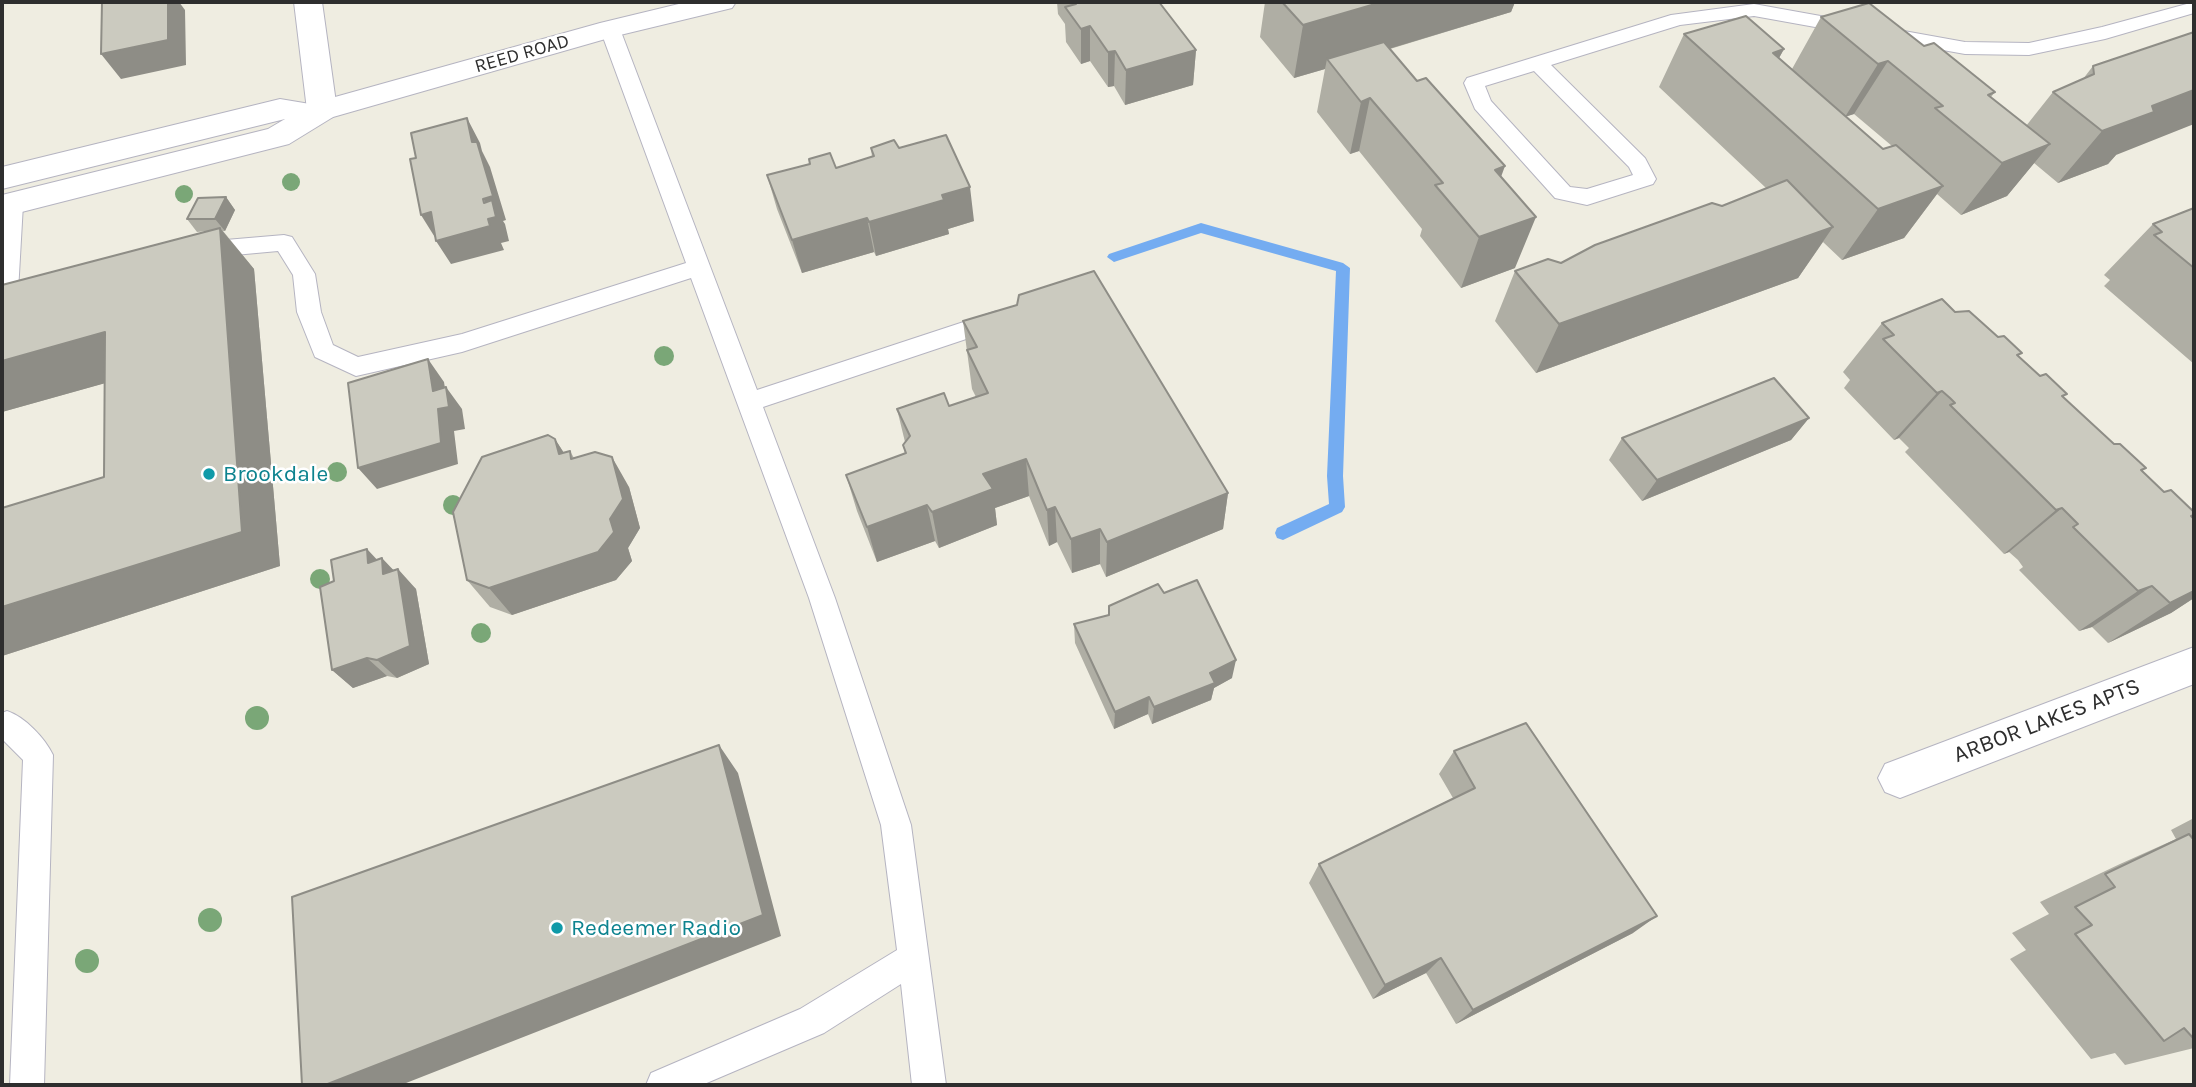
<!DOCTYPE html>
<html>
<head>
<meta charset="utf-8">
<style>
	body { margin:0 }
	#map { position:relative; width:2196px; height:1087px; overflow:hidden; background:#efede1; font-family:Karla,sans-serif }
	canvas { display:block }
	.frame { position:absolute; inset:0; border:4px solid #2e2e2e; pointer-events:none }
</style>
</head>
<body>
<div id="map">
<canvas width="2196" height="1087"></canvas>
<div class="frame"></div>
</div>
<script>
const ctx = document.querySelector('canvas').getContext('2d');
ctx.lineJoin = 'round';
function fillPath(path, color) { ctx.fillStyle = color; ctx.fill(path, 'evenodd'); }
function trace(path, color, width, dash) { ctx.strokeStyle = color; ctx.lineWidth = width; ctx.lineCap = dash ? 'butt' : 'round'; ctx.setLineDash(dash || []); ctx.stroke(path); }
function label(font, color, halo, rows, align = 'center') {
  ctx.font = font + ' Karla,sans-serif'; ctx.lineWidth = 5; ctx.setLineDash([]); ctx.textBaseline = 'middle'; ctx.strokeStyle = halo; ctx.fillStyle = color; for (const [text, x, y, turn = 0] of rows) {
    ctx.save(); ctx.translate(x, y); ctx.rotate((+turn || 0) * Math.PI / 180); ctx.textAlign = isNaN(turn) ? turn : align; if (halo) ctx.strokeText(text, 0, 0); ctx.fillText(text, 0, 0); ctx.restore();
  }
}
const stream = new Path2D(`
	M1201,223L1343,263L1350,268L1343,476L1345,507L1342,512L1283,540L1277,538L1275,533L1277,528L1329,504L1327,476L1336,271L1201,233L1114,262L1107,257L1109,254Z`);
const service = new Path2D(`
	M2194,2V13L2105,39L2029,55L1965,54L1754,16L1680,25L1551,65L1645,158L1656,179L1653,184L1587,205L1555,198L1475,109L1464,83L1467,78L1671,15L1754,4L1965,42L2029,43L2102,27ZM1534,71L1629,167L1633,175L1587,189L1570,187L1491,101L1485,86Z
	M610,23L617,25L620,29L757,390L997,311L1005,314L1009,320L1005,326L763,407L835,598L911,825L946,1085H912L901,984L824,1033L702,1085H646L651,1073L800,1009L897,950L881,825L809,598L691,278L462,352L356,376L315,357L297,312L293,275L278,251L202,258L194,256L191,250L194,244L202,242L284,235L292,237L315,274L321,312L333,345L358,357L462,334L686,263L600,29L603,25Z
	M12,196L20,199L23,204L18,292L31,294L34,300L31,306L2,309V203L4,199Z
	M7,711C25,717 45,738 53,755L44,1085H10L23,760L2,739V713Z`);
const minor = new Path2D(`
	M294,2H322L337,110L333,117L322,120L311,117L307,110Z
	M2194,647V684L1900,798L1885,792L1878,778L1885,764Z`);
const secondary = new Path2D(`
	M687,2H736L732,8L616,36L333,117L289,144L2,217V195L268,129L285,119L2,189V167L280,99L310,104L600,23Z`);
const trees = [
	[291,182,9],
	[184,194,9],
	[664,356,10],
	[337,472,10],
	[453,505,10],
	[320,579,10],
	[481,633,10],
	[257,718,12],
	[210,920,12],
	[87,961,12]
];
const wall = new Path2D(`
	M1057,2H1159L1196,50L1193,85L1125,105L1114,86L1108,87L1090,61L1081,64L1066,42L1065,24L1058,14Z
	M1265,2H1515L1511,12L1390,49L1501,177L1515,268L1461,288L1420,236L1422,229L1359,151L1350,154L1317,112L1325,69L1294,78L1260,37Z
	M1821,17L1924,46L1995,92L1991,97L2026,126L2053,92L2083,79L2093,66L2116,155L2108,164L2058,183L2034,163L2007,196L1961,215L1937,194L1904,238L1842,260L1823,242L1798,278L1536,373L1495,321L1515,271L1561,263L1722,206L1766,188L1659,87L1684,34L1784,49L1779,58L1792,69ZM1854,114L1892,146L1883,149L1846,116Z
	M871,148H899L974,221L948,229L949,234L876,256L874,252L802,273L777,209L767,175L836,168L872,157Z
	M226,197L235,210L225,231H223L254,269L280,566L2,656V508L104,477L105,383L2,412V285L207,231L197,232L187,219Z
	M2194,208V364L2104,286L2110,280L2104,275L2153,224Z
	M1955,312L2019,356L2114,444L2146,468L2142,471L2164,492L2194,519V598L2171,613L2108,643L2092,627L2079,631L2019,570L2023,567L2018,560L2009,552L2004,554L1905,452L1909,448L1899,438L1894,440L1844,388L1850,380L1843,372L1882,323Z
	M963,321L1228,493L1223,529L1106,577L1100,564L1072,573L1057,542L1049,546L1029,496L995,508L997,525L939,548L935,541L877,562L857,511L846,475L905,454L903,445L905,442L897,409L949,406L976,397L972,389Z
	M1809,418L1791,440L1642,501L1609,460L1622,438Z
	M555,439L564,453L570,451L574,458L629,487L640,528L628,548L632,561L616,580L512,615L490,607L467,580Z
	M377,560L394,570L416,589L429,664L397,678L387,676L353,688L332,670L334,581Z
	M1164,593L1232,678L1214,688L1211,700L1152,724L1148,714L1114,729L1075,643L1074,624L1109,615Z
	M1454,751L1633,933L1456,1024L1426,973L1373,999L1309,883L1319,864L1453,798L1439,774Z
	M2194,818V1048L2125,1065L2115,1053L2091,1059L2010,959L2026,950L2012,933L2049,914L2040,902L2120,864L2176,839L2171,830Z`);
const shadedWall = new Path2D(`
	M168,2H179L185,10L186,65L121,79L101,54Z
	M1382,2H1515L1511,12L1332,66L1327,59L1325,69L1294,78L1303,25Z
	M1090,26V61L1081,64V29Z
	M1784,49L1756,99L1773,53Z
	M1196,50L1193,85L1125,105L1126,70Z
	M1115,51L1114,86L1108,87V52Z
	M1888,61L1854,114L1845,117L1878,64Z
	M2194,90V124L2116,155L2108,164L2058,183L2102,131L2152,106Z
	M1370,98L1359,151L1350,154L1361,102Z
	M467,118L480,143L482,151L490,167L506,220L503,221L505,224L509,241L501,243L504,250L451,264L436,241L488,219Z
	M2050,144L2007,196L1961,215L2002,163Z
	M1505,166L1486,218L1495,170Z
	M1943,186L1904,238L1842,260L1878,209Z
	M970,187L974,221L948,229L949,234L876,256L869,222L942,195Z
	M226,197L235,210L225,231L215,219Z
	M431,212L436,239L421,215Z
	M1536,217L1515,268L1461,288L1479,237Z
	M867,218L874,252L802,273L792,240Z
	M1833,227L1798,278L1536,373L1559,324Z
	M220,228L254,269L280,566L2,656V607L242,532Z
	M105,332L145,372L2,412V361Z
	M428,359L444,382L448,407L446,387L462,409L465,429L454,431L458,464L377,489L358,468L433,391Z
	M1942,391L1899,438L1894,440L1937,393Z
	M1809,418L1791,440L1642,501L1657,480Z
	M555,439L574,469L559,454Z
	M612,457L629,487L640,528L628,548L632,561L616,580L512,615L489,588L610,519Z
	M1026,459L1029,496L995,508L997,525L939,548L932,512L983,474Z
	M1228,493L1223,529L1106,577L1107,542Z
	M927,505L935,541L877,562L867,527Z
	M1055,507L1057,542L1049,546L1047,510Z
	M2062,508L2009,552L2004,554L2056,510Z
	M1100,529V564L1072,573L1071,539Z
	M367,549L382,565V558L399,576L398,569L416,589L429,664L397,678L377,660Z
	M2152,586L2092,627L2079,631L2138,591Z
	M2194,591V598L2171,613L2108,643L2170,603Z
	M367,658L387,676L353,688L332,670Z
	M1236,660L1232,678L1214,688L1211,700L1152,724L1154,707L1210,673Z
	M1149,697L1148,714L1114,729L1115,712Z
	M719,745L738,773L781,936L401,1085H325Z
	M1657,916L1633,933L1456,1024L1473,1010Z
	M1441,958L1426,973L1373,999L1385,985Z`);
const building = new Path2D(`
	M102,2H168V40L101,54Z
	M1074,2H1159L1196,50L1126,70L1115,51L1108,52L1090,26L1081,29L1065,7L1076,4Z
	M1282,2H1382L1303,25Z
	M1869,3L1924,46L1934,43L1995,92L1988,95L2050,144L2002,163L1935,108L1943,106L1888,61L1878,64L1821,17Z
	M1746,16L1784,49L1773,53L1883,149L1896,145L1943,186L1878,209L1684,34Z
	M2194,32V90L2152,106L2154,112L2102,131L2053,92L2094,74L2093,66Z
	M1384,42L1417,81L1426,78L1505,166L1495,170L1536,217L1479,237L1435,185L1443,183L1370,98L1361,102L1327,59Z
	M467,118L472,142H477L493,196L483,199L484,203L492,200L496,217L488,219L490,226L436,241L431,212L421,215L410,159L416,158L411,133Z
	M946,135L970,187L942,195L944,200L869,222L867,218L792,240L767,175L810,164L809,159L830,153L836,168L874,156L871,148L894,140L899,148Z
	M1787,180L1833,227L1559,324L1515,271L1548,259L1561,263L1595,245L1712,203L1722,206Z
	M226,197L215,219H187L198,198Z
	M2194,208V268L2154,235L2162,232L2153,224Z
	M220,228L242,532L2,607V508L104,477L105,332L2,361V285Z
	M1094,271L1228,493L1107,542L1100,529L1071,539L1055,507L1047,510L1026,459L983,474L993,489L932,512L927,505L867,527L846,475L906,453L903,445L910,436L897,409L944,393L949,406L988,393L967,350L977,347L963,321L1017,305L1019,295Z
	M1942,299L1955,312L1969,311L1998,337L2004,336L2022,353L2017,355L2040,376L2046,374L2067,394L2062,396L2114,444H2120L2146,468L2141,470L2164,492L2171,490L2194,512V515L2191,516L2194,519V591L2170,603L2152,586L2138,591L2073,527L2078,524L2062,508L2056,510L1950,405L1955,403L1950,398L1942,391L1937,393L1883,339L1894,335L1882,323Z
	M428,359L433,391L446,387L449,407L438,409L441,443L358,468L348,383Z
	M1774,378L1809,418L1657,480L1622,438Z
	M548,435L555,439L559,454L570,451L571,459L595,452L612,457L623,499L610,519L614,532L598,552L489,588L467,580L453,512L482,457Z
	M367,549L368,563L382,558L383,574L398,569L410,646L377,660L367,658L332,670L320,587L334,581L331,560Z
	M1197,580L1236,660L1210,673L1215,683L1154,707L1149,697L1115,712L1074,624L1109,615V606L1158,584L1164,593Z
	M1526,723L1657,916L1473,1010L1441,958L1385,985L1319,864L1475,788L1454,751Z
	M719,745L763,915L325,1085H302L292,897Z
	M2189,834L2194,840V1039L2184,1028L2164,1041L2075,934L2092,925L2075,907L2115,887L2105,874Z`);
const markers = [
	[209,474,7,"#0f9aa8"],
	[557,928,7,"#0f9aa8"]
];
const farStreetnames = [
	["REED ROAD",522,54,-16]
];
const cultureNames = [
	["Brookdale",223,474],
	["Redeemer Radio",571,928]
];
const streetNames = [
	["ARBOR LAKES APTS",2047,721,-21]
];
fillPath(stream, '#74acf1');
trace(service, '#b5b4c1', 2);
trace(minor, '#b5b4c1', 2);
trace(secondary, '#b5b4c1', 2);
fillPath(service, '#fff');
fillPath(minor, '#fff');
fillPath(secondary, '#fff');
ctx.fillStyle = '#7aa777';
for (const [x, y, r] of trees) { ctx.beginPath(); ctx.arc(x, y, r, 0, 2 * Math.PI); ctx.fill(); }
fillPath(wall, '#afaea4');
fillPath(shadedWall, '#8e8d86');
fillPath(building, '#cbcabf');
trace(building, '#8e8d86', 2);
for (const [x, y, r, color] of markers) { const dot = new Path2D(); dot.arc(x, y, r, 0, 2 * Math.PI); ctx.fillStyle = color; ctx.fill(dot); trace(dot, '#fff', 2.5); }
label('19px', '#2e2e2e', '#fff', farStreetnames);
label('23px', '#0d838f', '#fff', cultureNames, 'left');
label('23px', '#2e2e2e', '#fff', streetNames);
</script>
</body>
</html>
